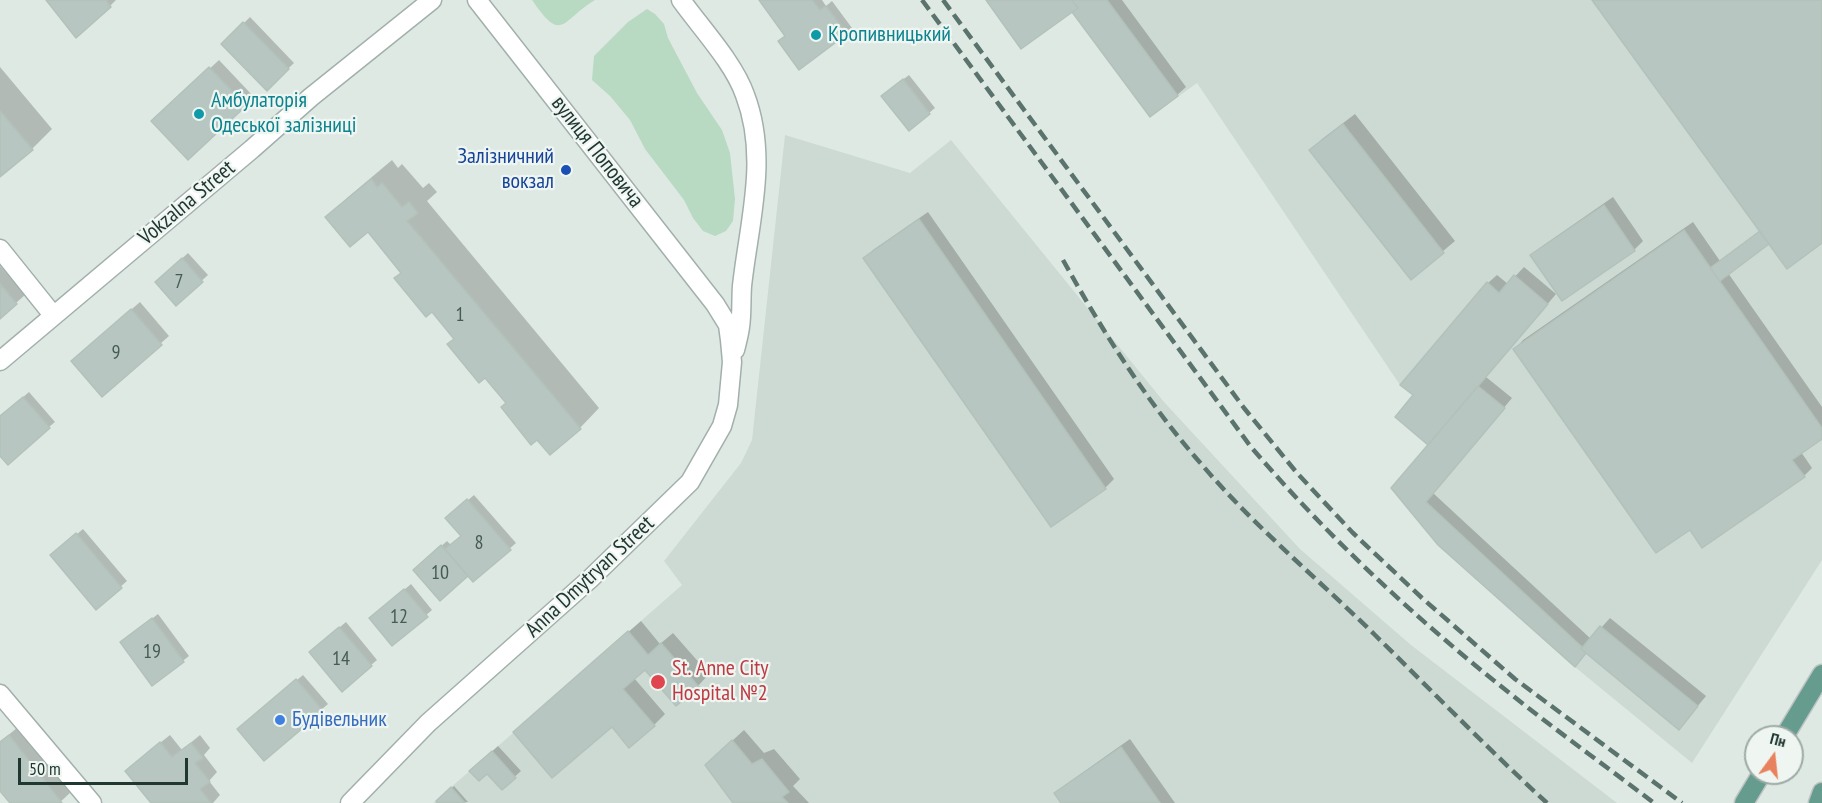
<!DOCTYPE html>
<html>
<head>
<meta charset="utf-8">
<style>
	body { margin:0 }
	#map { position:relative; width:1822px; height:803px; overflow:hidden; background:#dfe9e4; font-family:"PT Sans Narrow",sans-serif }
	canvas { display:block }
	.north { position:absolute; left:1744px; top:725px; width:60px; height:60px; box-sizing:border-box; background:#eff6f2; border:2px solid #9daaa5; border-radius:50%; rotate:15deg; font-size:16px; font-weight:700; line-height:24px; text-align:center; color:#213732 }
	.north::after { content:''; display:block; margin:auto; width:21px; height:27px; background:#e8815d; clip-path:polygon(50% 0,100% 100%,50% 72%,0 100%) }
	.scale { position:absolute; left:18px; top:758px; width:170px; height:27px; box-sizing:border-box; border:3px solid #213732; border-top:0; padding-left:8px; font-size:18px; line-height:21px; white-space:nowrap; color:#213732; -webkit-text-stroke:4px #eff6f2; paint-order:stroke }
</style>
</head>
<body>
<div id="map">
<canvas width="1822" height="803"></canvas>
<div class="north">Пн</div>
<div class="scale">50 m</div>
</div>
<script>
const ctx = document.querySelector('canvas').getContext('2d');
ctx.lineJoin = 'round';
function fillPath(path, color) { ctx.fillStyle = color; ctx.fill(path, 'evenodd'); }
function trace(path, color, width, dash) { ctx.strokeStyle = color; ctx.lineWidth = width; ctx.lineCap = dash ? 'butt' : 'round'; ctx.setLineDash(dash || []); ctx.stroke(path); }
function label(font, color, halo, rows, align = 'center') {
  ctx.font = font + ' "PT Sans Narrow",sans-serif'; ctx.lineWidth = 4.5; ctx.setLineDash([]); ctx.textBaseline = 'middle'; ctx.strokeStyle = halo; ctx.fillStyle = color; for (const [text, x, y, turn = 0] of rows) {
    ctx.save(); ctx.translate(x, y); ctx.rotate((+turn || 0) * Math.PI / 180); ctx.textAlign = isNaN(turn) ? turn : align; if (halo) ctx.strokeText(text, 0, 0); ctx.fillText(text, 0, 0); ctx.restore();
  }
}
const built = new Path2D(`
	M1072,0H1822V560L1692,763L1575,667L1438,545L1391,488L1428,445L1395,417L1413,395L1400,385L1197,83L1150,117L1072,12Z
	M785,135L910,173L951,140L1164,402L1300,549L1411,645L1617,803H433L682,585L664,561L741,463L752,440Z`);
const green = new Path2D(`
	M532,0H595C561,20 563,45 532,0Z
	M647,9L655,14L664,24L668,38L697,93L722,130L730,153L735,199L733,221L726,231L715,236L703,231L693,218L684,200L645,149L630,120L610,96L592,80L594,56L628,22Z`);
const shadow = new Path2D(`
	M48,0H116L110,6Z
	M761,0H822L826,6L832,1L852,28L800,68L787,35Z
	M988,0H1122L1186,87L1177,95L1073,10Z
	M1594,0H1822V241L1769,242L1728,273L1822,407V437L1801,452L1812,468L1804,476L1690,528L1515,349L1523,340L1693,222L1720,261L1761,230Z
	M250,17L294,63L267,89L223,44Z
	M219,60L254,97L245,105L162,113Z
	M0,67L52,129L32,149L0,175Z
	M909,75L935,108L929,113L889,90Z
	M1355,114L1455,241L1411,278L1311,150L1322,139Z
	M392,160L398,168L402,164L423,188L429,183L437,192L427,201L599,408L580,428L508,403L368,230L327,218L347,198Z
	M1613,197L1643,241L1634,250L1532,255L1541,247Z
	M928,212L1114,479L1105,488L1051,525L865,258L873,250Z
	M188,253L208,275L176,304L162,277Z
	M0,266L25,295L0,317Z
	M1524,267L1556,294L1486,377L1512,398L1433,493L1591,639L1610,618L1706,696L1687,719L1587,652L1584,656L1393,488L1430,445L1415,395L1488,283L1497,275L1508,284Z
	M140,302L169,336L160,344L82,352Z
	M29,392L55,422L49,427L0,454V417Z
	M474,495L516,543L474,580L468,574L420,565L447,541L451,545L462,535L453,513Z
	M83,529L127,581L96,608L58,550Z
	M411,584L432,610L393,644L377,613Z
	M158,614L189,656L153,684L122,642Z
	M641,621L660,644L673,633L709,674L698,686L645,668L634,678L665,714L654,725L526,721Z
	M346,622L377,660L342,690L316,647Z
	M303,675L328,704L264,759L245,724Z
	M18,727L70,793L59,803H12L0,788V742Z
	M744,730L764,753L774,749L800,779L793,786L809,803H735L719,753Z
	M170,735L182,750L200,735L210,748L204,755L217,772L209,781L220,795L213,803H153L136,762Z
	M1130,739L1175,803H1063L1056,793L1065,785Z
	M498,746L521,771L502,788L487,771L477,765Z
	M454,786L468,802L439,803L438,801Z`);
const building = new Path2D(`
	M46,0H106L111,7L76,38Z
	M759,0H812L820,10L826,6L847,34L799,70L778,41L785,36Z
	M986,0H1072L1078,8L1021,49Z
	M1072,0H1107L1178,96L1150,117L1072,12L1078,8Z
	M1592,0H1822V243L1787,269Z
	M243,22L289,69L267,91L221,44Z
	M209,67L246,106L188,160L151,121Z
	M903,79L930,114L909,131L881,96Z
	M0,111L33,150L0,177Z
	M1343,124L1444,253L1411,280L1309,150Z
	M371,179L377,187L382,183L402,207L409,202L418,213L407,221L581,429L550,455L537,440L531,445L501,407L506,403L485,378L479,383L447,344L454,339L432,312L426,317L394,278L401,273L368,232L350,247L325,217Z
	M1604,205L1635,251L1562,301L1530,255Z
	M919,219L1106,489L1051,527L863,258Z
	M1684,230L1822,428V439L1792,460L1805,477L1702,548L1690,530L1656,553L1513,349Z
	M1760,231L1769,244L1720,281L1710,268Z
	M182,258L203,282L176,306L155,282Z
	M1514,275L1548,304L1428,445L1395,417L1413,395L1400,385L1487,282L1499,293Z
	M0,284L17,304L0,319Z
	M131,309L162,345L102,397L71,361Z
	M1478,386L1505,408L1426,502L1582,647L1581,649L1586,653L1575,667L1438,545L1391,488Z
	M23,397L50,428L8,465L0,456V416Z
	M467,499L511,550L473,582L445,549L461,536L445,518Z
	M76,533L122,588L96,610L50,555Z
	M441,545L468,576L440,601L413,570Z
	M404,589L428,617L392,646L369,618Z
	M152,618L184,662L152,686L120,642Z
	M1600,626L1698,706L1679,730L1581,649Z
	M339,627L372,666L342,692L309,652Z
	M628,631L648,655L661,643L699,687L676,706L645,670L623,689L655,726L629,748L612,727L552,778L513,732Z
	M296,679L323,711L264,761L237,729Z
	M9,735L62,803H10L0,791V742Z
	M732,740L752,764L762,759L789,792L782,797L788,803H733L705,765Z
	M160,742L172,757L191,743L203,758L195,763L210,782L200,789L211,803H151L125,771Z
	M1121,747L1160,803H1061L1054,793Z
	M492,751L516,778L502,790L487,774L479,781L469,771Z
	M451,787L465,803H437L436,801Z`);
const minor = new Path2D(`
	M681,0C701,28 734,63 745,95C769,158 749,222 742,286C741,300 742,314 740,327C739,335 737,342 735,350
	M0,249L53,315
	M0,361L252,149L311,97L432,0
	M0,694L92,803
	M350,803L428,723L590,579L690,482L722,426L728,405L732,362L730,340L728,325L715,304L477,0`);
const major = new Path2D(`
	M1784,737L1822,674
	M1744,803L1762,773
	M1818,803L1822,792`);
const rail = new Path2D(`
	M922,0L1251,447C1329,538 1417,620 1512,695C1558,732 1607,767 1654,803
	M943,0L1244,408L1297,473L1353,533L1422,598L1515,679L1682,803
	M1063,260C1103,332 1148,404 1203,466C1255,527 1318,579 1375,635C1432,691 1488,749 1547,803`);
const markers = [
	[816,35,6,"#0f9aa8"],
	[199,114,6,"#0f9aa8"],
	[566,170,6,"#1a4fb4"],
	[658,682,8,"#e0444e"],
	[280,720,6,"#3f7fe0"]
];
const numberNames = [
	["7",179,282],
	["1",460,315],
	["9",116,353],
	["8",479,543],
	["10",440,573],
	["12",399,617],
	["19",152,652],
	["14",341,659]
];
const cultureNames = [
	["Кропивницький",828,35],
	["Амбулаторія",211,101],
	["Одеської залізниці",211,126]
];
const streetNames = [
	["вулиця Поповича",597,152,52],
	["Vokzalna Street",187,203,-40],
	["Anna Dmytryan Street",590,577,-43]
];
const transitNames = [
	["Залізничний",554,157],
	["вокзал",554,182]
];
const healthNames = [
	["St. Anne City",672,669],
	["Hospital №2",672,694]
];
const shopNames = [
	["Будівельник",292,720]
];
fillPath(built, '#cdd9d3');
fillPath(green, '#b8d9c2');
fillPath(shadow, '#0003');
fillPath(building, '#b7c6c0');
trace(building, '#b2c2bb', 1.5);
trace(minor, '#a2b0ab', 21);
trace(major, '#bcc3c2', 21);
trace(minor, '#fff', 18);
trace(major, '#669c8e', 18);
trace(rail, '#5b736d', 4.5, [12, 6]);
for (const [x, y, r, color] of markers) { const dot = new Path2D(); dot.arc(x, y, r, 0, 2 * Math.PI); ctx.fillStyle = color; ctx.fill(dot); trace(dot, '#eff6f2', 2); }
label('20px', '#465b56', null, numberNames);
label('22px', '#0d838f', '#eff6f2', cultureNames, 'left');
label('22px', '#213732', '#eff6f2', streetNames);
label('22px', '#164399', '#eff6f2', transitNames, 'right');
label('22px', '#be3a42', '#eff6f2', healthNames, 'left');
label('22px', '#366cbe', '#eff6f2', shopNames, 'left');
</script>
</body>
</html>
